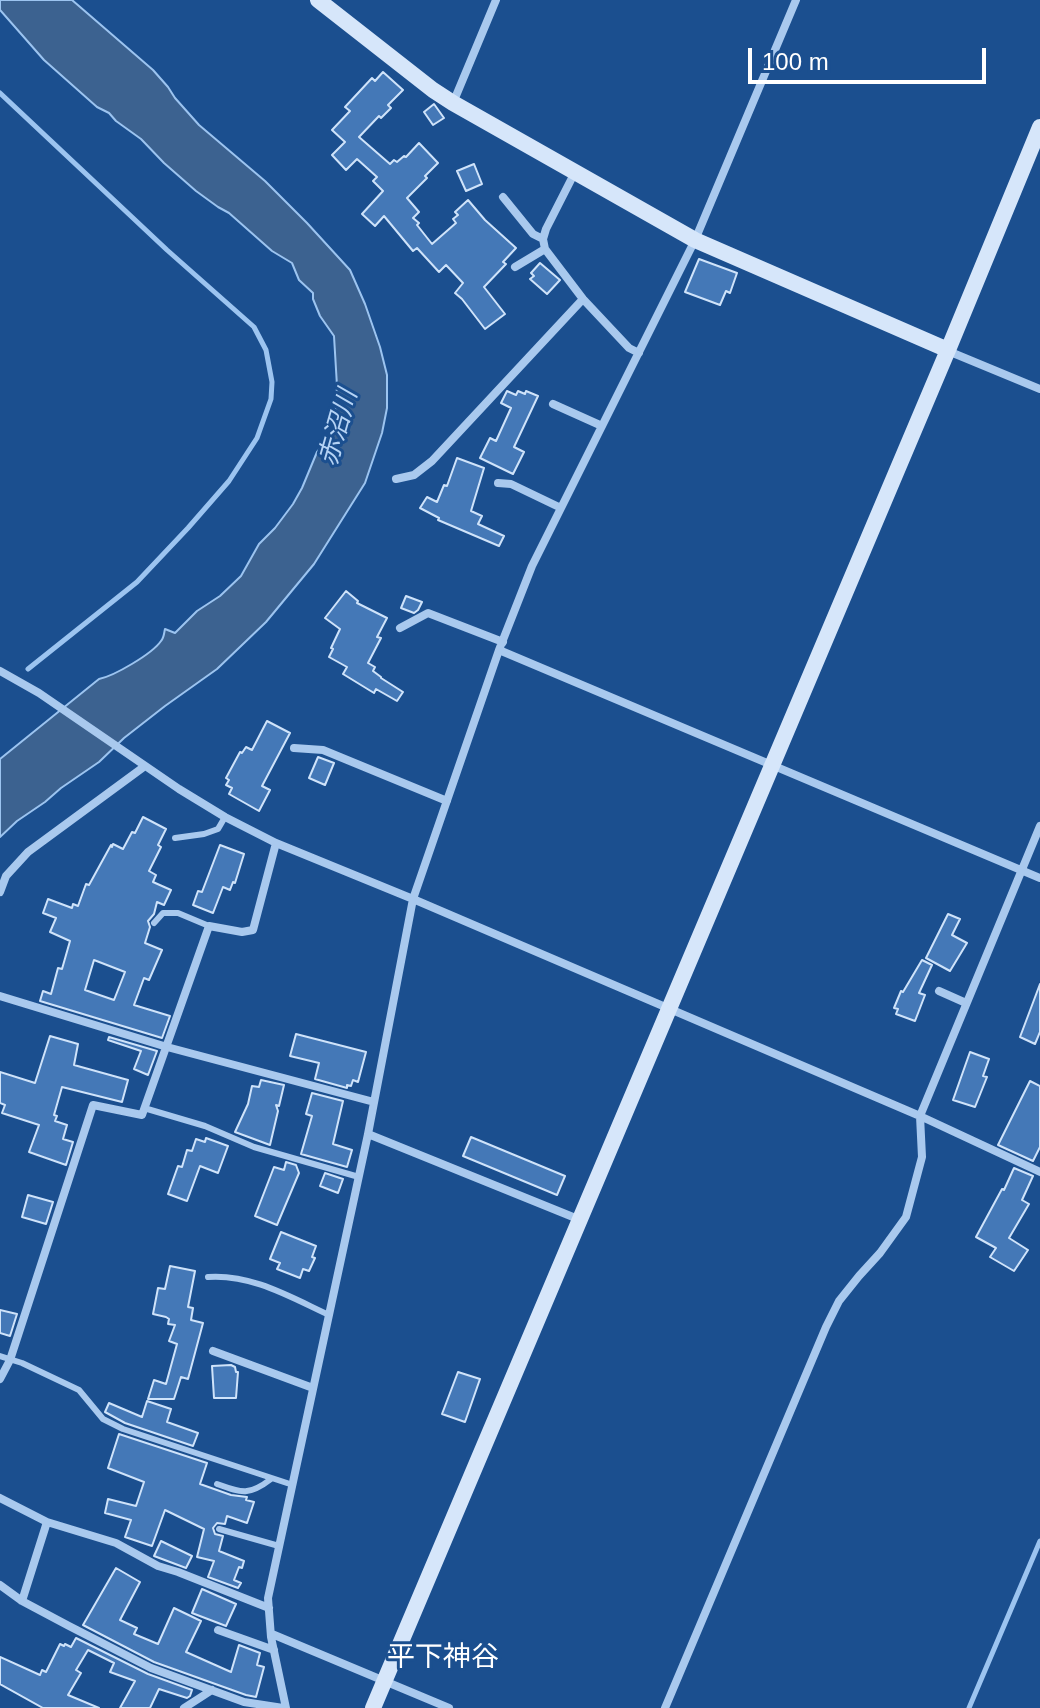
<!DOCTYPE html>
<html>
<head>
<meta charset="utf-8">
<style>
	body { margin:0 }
	#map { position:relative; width:1040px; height:1708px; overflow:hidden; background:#1b4f8f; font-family:Helvetica,sans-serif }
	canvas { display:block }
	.scale { position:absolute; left:748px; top:48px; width:238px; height:36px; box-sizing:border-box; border:4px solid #fff; border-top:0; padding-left:10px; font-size:24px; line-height:28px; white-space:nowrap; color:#fff; -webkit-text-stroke:6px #1b4f8f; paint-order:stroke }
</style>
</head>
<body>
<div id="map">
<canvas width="1040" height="1708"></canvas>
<div class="scale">100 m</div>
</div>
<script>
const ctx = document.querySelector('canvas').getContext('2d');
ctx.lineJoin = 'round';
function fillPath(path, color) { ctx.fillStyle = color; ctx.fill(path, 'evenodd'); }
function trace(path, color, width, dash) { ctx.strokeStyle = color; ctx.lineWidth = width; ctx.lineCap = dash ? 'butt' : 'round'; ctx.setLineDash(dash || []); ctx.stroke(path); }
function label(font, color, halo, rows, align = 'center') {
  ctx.font = font + ' Helvetica,"Noto Sans JP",sans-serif'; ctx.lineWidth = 6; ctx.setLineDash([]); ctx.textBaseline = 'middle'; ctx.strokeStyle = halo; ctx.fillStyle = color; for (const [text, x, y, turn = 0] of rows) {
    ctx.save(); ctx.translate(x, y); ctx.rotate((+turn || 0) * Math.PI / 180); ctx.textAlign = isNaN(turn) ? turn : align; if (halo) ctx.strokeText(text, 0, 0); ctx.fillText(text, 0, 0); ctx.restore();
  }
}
const water = new Path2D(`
	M0,0H72L153,70L168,87L175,98L199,125L265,181L307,223L350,270L365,304L380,347L387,375V408L382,433L365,483L314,564L266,622L217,669L165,706L124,738L99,762L61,788L45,802L17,821L0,837V759L99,679C114,676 152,654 161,641C164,638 164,633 165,629L175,633L197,611L220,596L241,576L259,544L275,528L293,504L302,488L317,452L328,439L335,422L337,386L334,336L320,316L313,299V293L299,280L292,263L272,251L229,213L218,207L196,191L164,163L141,139L116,121L109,113L97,107L44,60L0,10Z`);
const stream = new Path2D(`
	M0,93L167,250L254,327L266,350L272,382L271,399L257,438L229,481L188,528L137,582L28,669
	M969,1708L1040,1541`);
const building = new Path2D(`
	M383,72L403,90L388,105L391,108L381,118L379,116L359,137L390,164L394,160L397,162L404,156L406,157L419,143L438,163L425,176L427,178L407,198L419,212L413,218L419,223L417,225L432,244L456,223L453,219L458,215L455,212L468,200L485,220L516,248L503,262L506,264L484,287L505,314L485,329L462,299L455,293L463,283L446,265L439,272L417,248L413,251L384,216L375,226L362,214L383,191L373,181L377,177L357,159L346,170L332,155L345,142L332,130L350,111L345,107L372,78L375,81Z
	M434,104L444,118L433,125L424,112Z
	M474,164L482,184L466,191L457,171Z
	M699,259L737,273L730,293L726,291L720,305L685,292Z
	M540,263L560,280L547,294L530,279L534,276L531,273Z
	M507,391L516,395L518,391L525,394L526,391L538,396L514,447L524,452L513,474L480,458L490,438L496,441L511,408L501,403Z
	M457,458L484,468L471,511L482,516L478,524L504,536L499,546L438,520L439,518L420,508L427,497L437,502L444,485L447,486Z
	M346,591L358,601L357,603L387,618L377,637L381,638L368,663L375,667L373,671L381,677V678L403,692L397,701L376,689L374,693L343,674L347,667L329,657L333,649L331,648L340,629L325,618Z
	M406,596L422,602L418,610L414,613L401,608Z
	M267,721L290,733L262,786L270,790L259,811L229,794L232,788L226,785L229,780L226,778L240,752L242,753L246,747L252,750Z
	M318,757L334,763L325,785L309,778Z
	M143,817L166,829L158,845L161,847L149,871L156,875L153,882L171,890L164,905L157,902L154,914L148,921L150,927L145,943L162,950L149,980L144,978L134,1005L170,1016L162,1038L40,1001L43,991L51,994L58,968L62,969L70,941L50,932L56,918L43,913L48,899L72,908L73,904L78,906L86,884L89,885L111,845L112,847L113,844L123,849L132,832L135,833ZM94,960L125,972L114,1000L85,990Z
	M220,845L244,854L235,883L233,882L230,890L223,887L213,913L193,905L198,891L202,892Z
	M948,914L960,919L952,935L967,943L950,971L926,958Z
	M922,960L932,965L919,993L925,995L915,1021L896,1014L898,1009L894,1008L901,991L903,992Z
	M1040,984V1032L1035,1044L1020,1037Z
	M296,1034L366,1052L358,1082L353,1080L351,1086L347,1085V1088L315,1079L319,1063L290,1056Z
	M50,1036L78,1044L74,1065L128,1080L122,1102L62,1087L54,1115L57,1116L55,1121L67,1125L63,1139L73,1142L66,1165L29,1152L39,1125L2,1113L5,1105L0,1103V1072L35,1083Z
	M109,1037L157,1051L148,1075L134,1069L141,1051L108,1040Z
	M970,1052L989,1059L983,1076L987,1077L975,1107L953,1100Z
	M261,1080L284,1085L279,1106L276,1105L278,1111L270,1145L235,1132L248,1104L252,1086L259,1087Z
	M1030,1081L1040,1086V1147L1033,1161L998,1145Z
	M312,1093L343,1101L333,1144L352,1150L347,1167L301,1154L312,1116L306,1114Z
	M471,1137L565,1176L557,1195L463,1156Z
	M206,1138L228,1146L218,1173L200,1166L187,1201L168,1194L178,1166L182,1167L187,1150L192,1151L196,1139L205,1142Z
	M286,1162L296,1165L299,1173L277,1225L255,1216L274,1167L284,1170Z
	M1014,1168L1033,1176L1022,1200L1029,1204L1009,1238L1028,1250L1014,1271L990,1257L996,1248L976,1237L1002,1189L1004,1190Z
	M325,1173L343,1179L338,1193L320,1186Z
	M28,1195L53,1202L46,1224L22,1217Z
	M281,1232L316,1246L312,1257L315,1258L309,1271L303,1269L300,1278L277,1269L280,1263L270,1259Z
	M170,1266L195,1271L188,1307L193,1308L191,1320L203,1323L188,1379L181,1377L174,1399H148L154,1380L166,1384L177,1344L169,1341L175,1325L168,1324L169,1319L166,1317L153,1314L158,1288L165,1289Z
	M0,1310L17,1314L10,1336L0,1333Z
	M231,1365L235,1367L236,1372H238L236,1398H214L212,1366Z
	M458,1372L480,1379L465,1422L442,1414Z
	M147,1401L171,1409L167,1422L198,1433L193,1446L125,1423L105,1412L109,1403L142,1417Z
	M119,1434L207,1463L200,1484L231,1495L247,1497L246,1500L254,1502L247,1523L227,1516L225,1524L217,1523L213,1528L215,1534L223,1536L219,1551L244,1561L242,1568L239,1567L234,1580L241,1583L238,1588L208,1577L214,1561L197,1557L204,1529L165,1510L152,1546L125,1537L131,1520L105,1513L108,1499L136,1506L144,1482L108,1468Z
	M161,1541L192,1556L186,1568L154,1556Z
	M116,1568L140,1582L120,1620L137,1628L134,1634L158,1644L174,1608L201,1621L186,1652L231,1672L239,1645L260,1653L257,1665L264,1667L256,1697L246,1695L154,1662L83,1625Z
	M202,1589L236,1604L226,1626L192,1613Z
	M76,1638L148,1674L192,1690L190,1696L187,1698L159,1689L150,1708H120L135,1681L110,1672L114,1663L88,1650L76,1670L81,1673L68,1695L99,1708H43L0,1684V1657L40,1675L42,1670L46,1672L60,1644L64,1646L65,1644L71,1647Z`);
const lane = new Path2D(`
	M175,838L204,834L218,829L225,817
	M154,923L163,913H178L209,926
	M144,1108L205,1126L254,1147L359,1177
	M208,1277C252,1274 290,1297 329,1315
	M0,1356L22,1363L79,1390L103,1419L123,1429L293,1485
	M217,1484C242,1493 249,1496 271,1479
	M219,1529L279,1546`);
const street = new Path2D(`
	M453,103L496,0
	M575,172L546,229L543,239L545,249L583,299L629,348L639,353
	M503,197L533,234L543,239
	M515,267L545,249
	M948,351L1040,389
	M553,404L602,426
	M396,479L414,475L432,461L583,299
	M498,483L511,484L561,508
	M400,628L428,613L503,642
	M499,650L1040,878
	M0,671L39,693L179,789L225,817L276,843L413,899L920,1116L1040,1172
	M294,748L323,750L447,801
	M0,892L6,876L28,852L145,766
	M939,991L966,1003
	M0,996L167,1047L374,1102
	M368,1134L578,1219
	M213,1351L313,1388
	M0,1379L10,1360L93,1105L142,1115L209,926L242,932L253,930L276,843
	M0,1498L47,1522L116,1543L158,1566L178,1572L269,1608
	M0,1585L22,1601L69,1626L151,1668L244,1702L283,1708
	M22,1601L47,1522
	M218,1630L274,1650
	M272,1634L449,1708
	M184,1708L212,1690
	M286,1708L271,1637L268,1598L368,1134L413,899L499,650L532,566L695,240L796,0
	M665,1708L826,1327L839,1301L859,1276L880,1253L906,1217L922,1157L920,1116L1040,826`);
const secondary = new Path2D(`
	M318,0L433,90L453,103L695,240L948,350
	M373,1708L948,350L1040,127`);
const waterNames = [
	["赤沼川",339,428,-74]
];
const quarterNames = [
	["平下神谷",443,1658]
];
fillPath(water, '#3c6290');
trace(water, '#9cc4f0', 2);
trace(stream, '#9cc4f0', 5);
fillPath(building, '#4478b7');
trace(building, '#cfe3fa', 2);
trace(lane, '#a9c9ee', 6);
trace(street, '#a9c9ee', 8);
trace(secondary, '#d6e6fa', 16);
label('italic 26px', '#b5d3f5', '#1b4f8f', waterNames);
label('28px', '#fff', '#1b4f8f', quarterNames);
</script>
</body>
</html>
